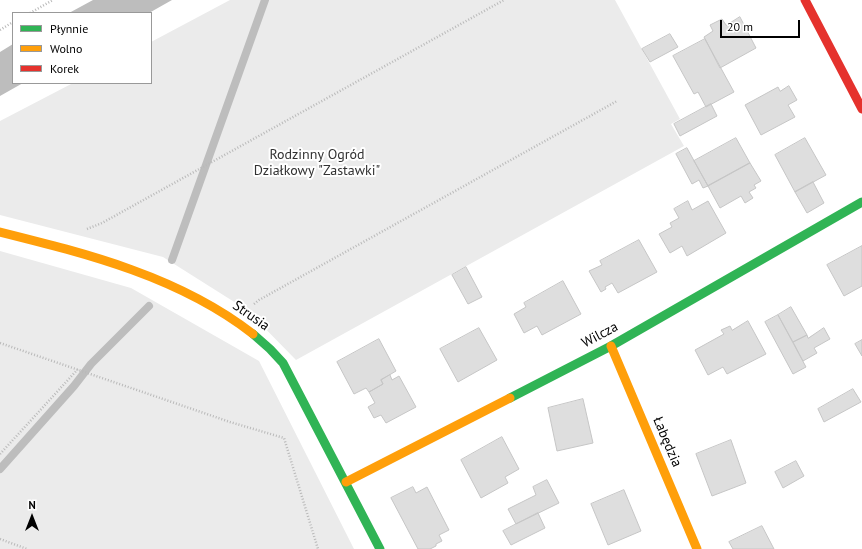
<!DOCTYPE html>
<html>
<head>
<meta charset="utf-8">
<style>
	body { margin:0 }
	#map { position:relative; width:862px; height:549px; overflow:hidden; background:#fff; font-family:"PT Sans",sans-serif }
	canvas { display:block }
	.legend { position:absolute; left:12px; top:12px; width:140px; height:72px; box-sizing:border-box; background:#fff; border:1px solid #999; margin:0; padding:5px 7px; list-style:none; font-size:12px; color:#000 }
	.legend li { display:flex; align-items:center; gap:8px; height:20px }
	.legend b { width:20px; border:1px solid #999 }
	.north { position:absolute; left:12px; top:497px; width:40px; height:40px; -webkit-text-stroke:3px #fff; paint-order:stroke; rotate:0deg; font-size:11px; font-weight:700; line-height:16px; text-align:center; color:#000 }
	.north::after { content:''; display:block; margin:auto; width:14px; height:18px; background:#000; clip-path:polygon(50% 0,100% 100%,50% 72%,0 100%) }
	.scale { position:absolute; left:720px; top:20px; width:80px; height:18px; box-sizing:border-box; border:2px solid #000; border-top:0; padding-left:5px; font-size:12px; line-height:14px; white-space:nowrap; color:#000; -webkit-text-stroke:3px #fff; paint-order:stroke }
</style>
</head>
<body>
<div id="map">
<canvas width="862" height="549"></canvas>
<ul class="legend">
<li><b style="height:5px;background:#30b455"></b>Płynnie</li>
<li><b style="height:5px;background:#ff9f0a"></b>Wolno</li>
<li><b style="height:5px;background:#e5322d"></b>Korek</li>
</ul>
<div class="north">N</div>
<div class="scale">20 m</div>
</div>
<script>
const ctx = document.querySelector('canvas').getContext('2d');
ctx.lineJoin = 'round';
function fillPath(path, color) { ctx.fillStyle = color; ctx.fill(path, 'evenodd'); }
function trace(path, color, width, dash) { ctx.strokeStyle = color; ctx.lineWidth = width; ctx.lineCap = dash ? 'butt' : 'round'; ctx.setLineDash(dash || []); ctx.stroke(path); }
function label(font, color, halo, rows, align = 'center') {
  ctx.font = font + ' "PT Sans",sans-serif'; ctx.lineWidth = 4; ctx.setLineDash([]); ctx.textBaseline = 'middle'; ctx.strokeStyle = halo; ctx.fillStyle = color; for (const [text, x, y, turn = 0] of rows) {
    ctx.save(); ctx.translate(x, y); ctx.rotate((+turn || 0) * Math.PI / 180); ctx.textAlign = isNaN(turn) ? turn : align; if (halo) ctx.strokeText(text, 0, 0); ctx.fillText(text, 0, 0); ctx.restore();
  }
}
const green = new Path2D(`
	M230,0H615L680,119L671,124L684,146L296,360L247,310L163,257L0,215V121L73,83H151V42Z
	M0,251L131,288L259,361L354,549H0Z`);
const water = new Path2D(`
	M93,0H172L149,13H69Z
	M13,44V83H23L0,96V52Z`);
const stream = new Path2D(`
	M172,260L265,0
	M0,469L74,386L91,364L149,306`);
const building = new Path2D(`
	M740,17L756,48L720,68L704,37L713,31L710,25L722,19L726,25Z
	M670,34L678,47L650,62L642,49Z
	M705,39L734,92L706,107L698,92L694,94L673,56Z
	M789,86L797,100L788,105L795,117L761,135L745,105L778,87L780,91Z
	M711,104L717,116L680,136L674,124Z
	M736,138L750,163L708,186L694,161Z
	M805,138L826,175L795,192L775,155Z
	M687,148L708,186L703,188L699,180L692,184L676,154Z
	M750,163L761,181L754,185L756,188L749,192L753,198L745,203L741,196L720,208L708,186Z
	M813,182L824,203L807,213L795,192Z
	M688,201L692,210L708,201L726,233L687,256L682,246L670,253L659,234L672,227L670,223L679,218L674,209Z
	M639,240L657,272L618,293L612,283L605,287L606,289L601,292L589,271L602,265L600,261Z
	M862,246V286L844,296L827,265Z
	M466,267L482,297L468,304L452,275Z
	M563,281L581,314L542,335L537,326L524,333L514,314L526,307L524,303Z
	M791,307L807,335L793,342L778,315Z
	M778,315L806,367L793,374L765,322Z
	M748,321L766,354L727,374L723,367L708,375L695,350L724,334L721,330L730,326L732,330Z
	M479,328L497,360L458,382L440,349Z
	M824,328L830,339L814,348L817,353L803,361L793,342L807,335L808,338Z
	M379,339L396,371L381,380L383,384L369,392L366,388L354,394L337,362Z
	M862,340V356L855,344Z
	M390,375L392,380L399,376L416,407L386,423L381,415L374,418L368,407L375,403L369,392L383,384L381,380Z
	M853,389L861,402L824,422L818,409Z
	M583,399L593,443L557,451L548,408Z
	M502,437L519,469L505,477L508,483L481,498L461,460Z
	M731,440L746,483L712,496L696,454Z
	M796,461L804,476L783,488L775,472Z
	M547,480L559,503L516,524L508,509L536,495L533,487Z
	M413,487L416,493L427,487L449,530L439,535L442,541L436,544V546L430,549H418L391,498Z
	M624,490L641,531L608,545L591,504Z
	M538,513L545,528L511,545L503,531Z
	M762,526L774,549H733L729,542Z`);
const path = new Path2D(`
	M30,13L53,0
	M0,30L13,22
	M87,229L102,223L504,0
	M254,304L259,300L617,101
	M0,343L230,422L284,438L318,549
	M0,454L78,369
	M0,539L27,549`);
const fast = new Path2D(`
	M253,334L270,349L283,363L380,549
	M510,398L611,346L862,202`);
const slow = new Path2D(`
	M0,232C88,254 180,277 253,334
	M611,346L697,549
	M346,482L510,398`);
const jam = new Path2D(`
	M805,0L862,109`);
const parkNames = [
	["Rodzinny Ogród",317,155],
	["Działkowy \"Zastawki\"",317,171]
];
const streetNames = [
	["Strusia",251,316,35],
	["Wilcza",600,335,-28],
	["Łabędzia",667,442,67]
];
fillPath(green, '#ebebeb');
fillPath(water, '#bdbdbd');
trace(stream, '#bdbdbd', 8);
fillPath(building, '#dedede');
trace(building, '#c6c6c6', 1);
trace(path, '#b9b9b9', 2.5, [1, 2]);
trace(fast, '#30b455', 9);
trace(slow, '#ff9f0a', 9);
trace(jam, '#e5322d', 9);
label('14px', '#313131', '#fff', parkNames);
label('14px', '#000', '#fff', streetNames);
</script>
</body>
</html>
